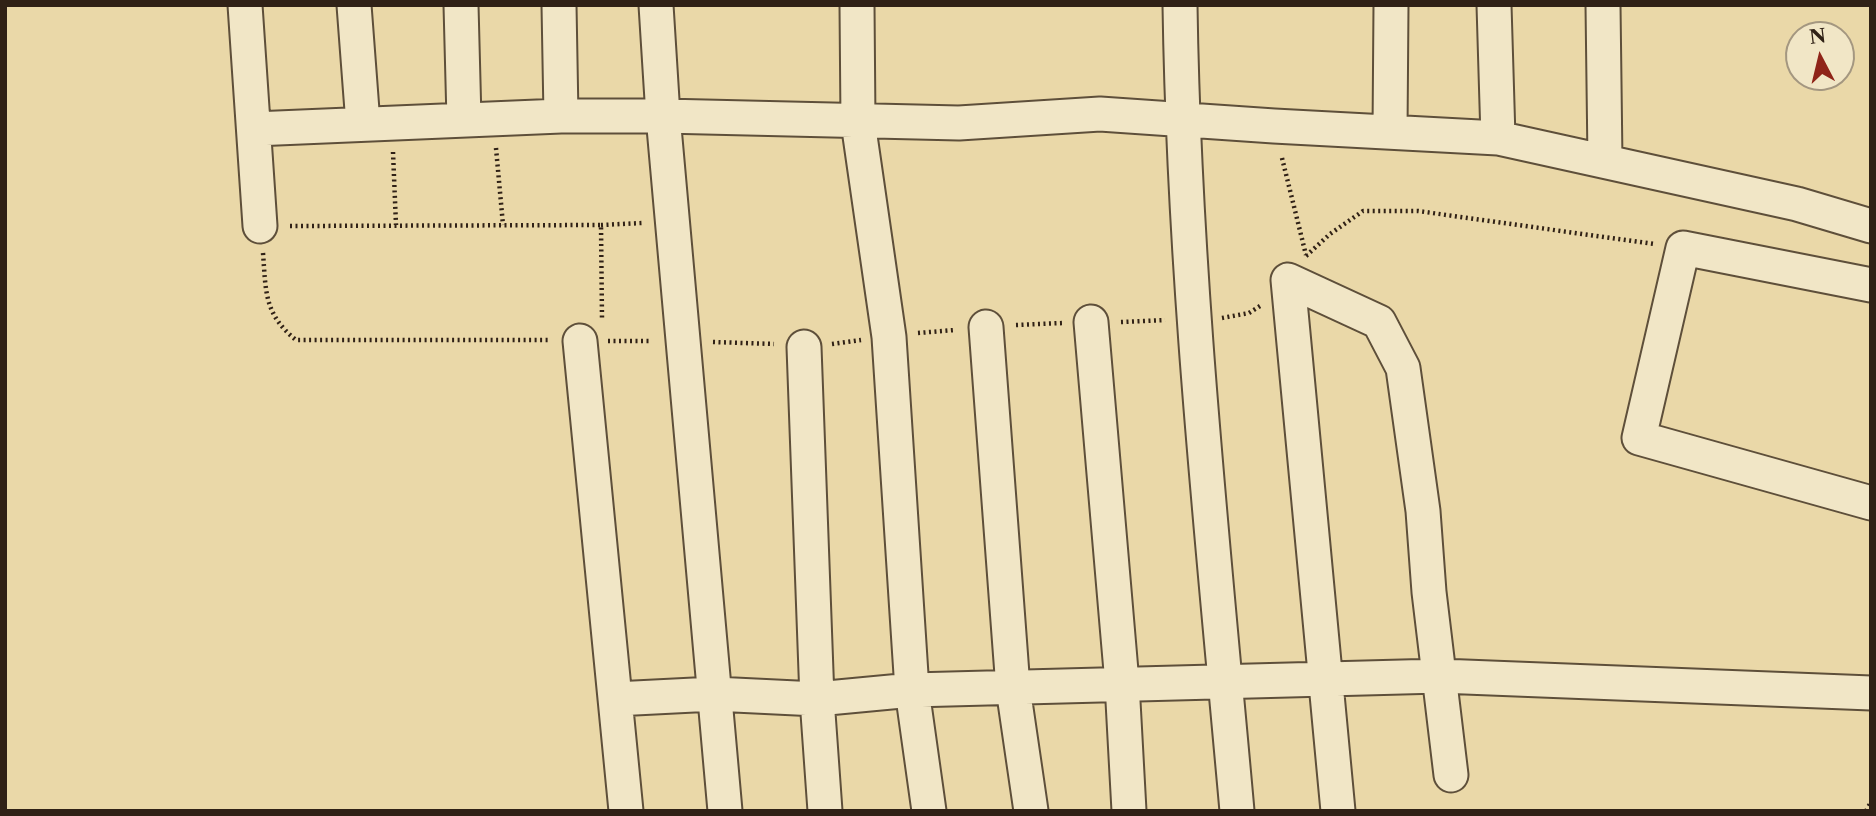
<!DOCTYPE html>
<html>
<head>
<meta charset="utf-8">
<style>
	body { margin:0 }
	#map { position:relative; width:1876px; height:816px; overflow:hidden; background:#ead8a8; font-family:"Libre Caslon Text",serif }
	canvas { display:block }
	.frame { position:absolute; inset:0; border:7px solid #302116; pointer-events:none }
	.north { position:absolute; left:1785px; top:21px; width:70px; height:70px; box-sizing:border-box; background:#f1e6c6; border:2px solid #a49780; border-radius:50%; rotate:353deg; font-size:19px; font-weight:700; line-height:28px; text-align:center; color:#302116 }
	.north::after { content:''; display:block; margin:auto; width:24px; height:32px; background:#8f2418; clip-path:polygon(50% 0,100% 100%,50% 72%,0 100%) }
</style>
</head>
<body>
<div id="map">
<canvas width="1876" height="816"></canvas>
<div class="frame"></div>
<div class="north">N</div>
</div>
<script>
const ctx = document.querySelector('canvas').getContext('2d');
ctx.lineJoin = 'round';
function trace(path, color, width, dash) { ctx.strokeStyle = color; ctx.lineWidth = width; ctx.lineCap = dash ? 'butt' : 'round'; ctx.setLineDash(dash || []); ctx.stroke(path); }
const path = new Path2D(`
	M496,148L503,225
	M393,152L396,225
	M1282,158L1306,255
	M601,225L642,223
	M290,226L601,225L602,319
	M263,253C266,292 264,314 296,340H550
	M1306,256L1330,234L1363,211H1418L1654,244
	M1222,318L1249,313L1260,306
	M1121,322L1165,320
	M1016,325L1063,323
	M918,333L955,330
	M608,341H652
	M713,342L774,344
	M832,344L861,340
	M1866,811L1871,802`);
const minor = new Path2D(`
	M245,5L260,226
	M354,5L363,124
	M461,5L464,120
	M559,5L561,116H663L725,811
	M656,5L663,116L959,123L1100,114L1274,126L1498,138L1797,204L1871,226
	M857,5L858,122L889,337L912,690L929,811
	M1180,5C1184,275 1213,543 1237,811
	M1494,5L1498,138
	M1603,5L1605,161
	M254,129L561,116
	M1390,132L1391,5
	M1871,285L1683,248L1639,438L1871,503
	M1091,322L1122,683L1129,811
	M986,327L1013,688L1031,811
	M580,341L626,811
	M804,347L817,699L825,811
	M615,699L714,694L817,699L912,690L1440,676L1871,693
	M1338,811L1288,280L1379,322L1403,368L1423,511L1429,592L1451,775`);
trace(minor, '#5e4f3a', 37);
trace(path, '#302116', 4.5, [2, 3.5]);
trace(minor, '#f1e6c6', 33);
</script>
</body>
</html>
